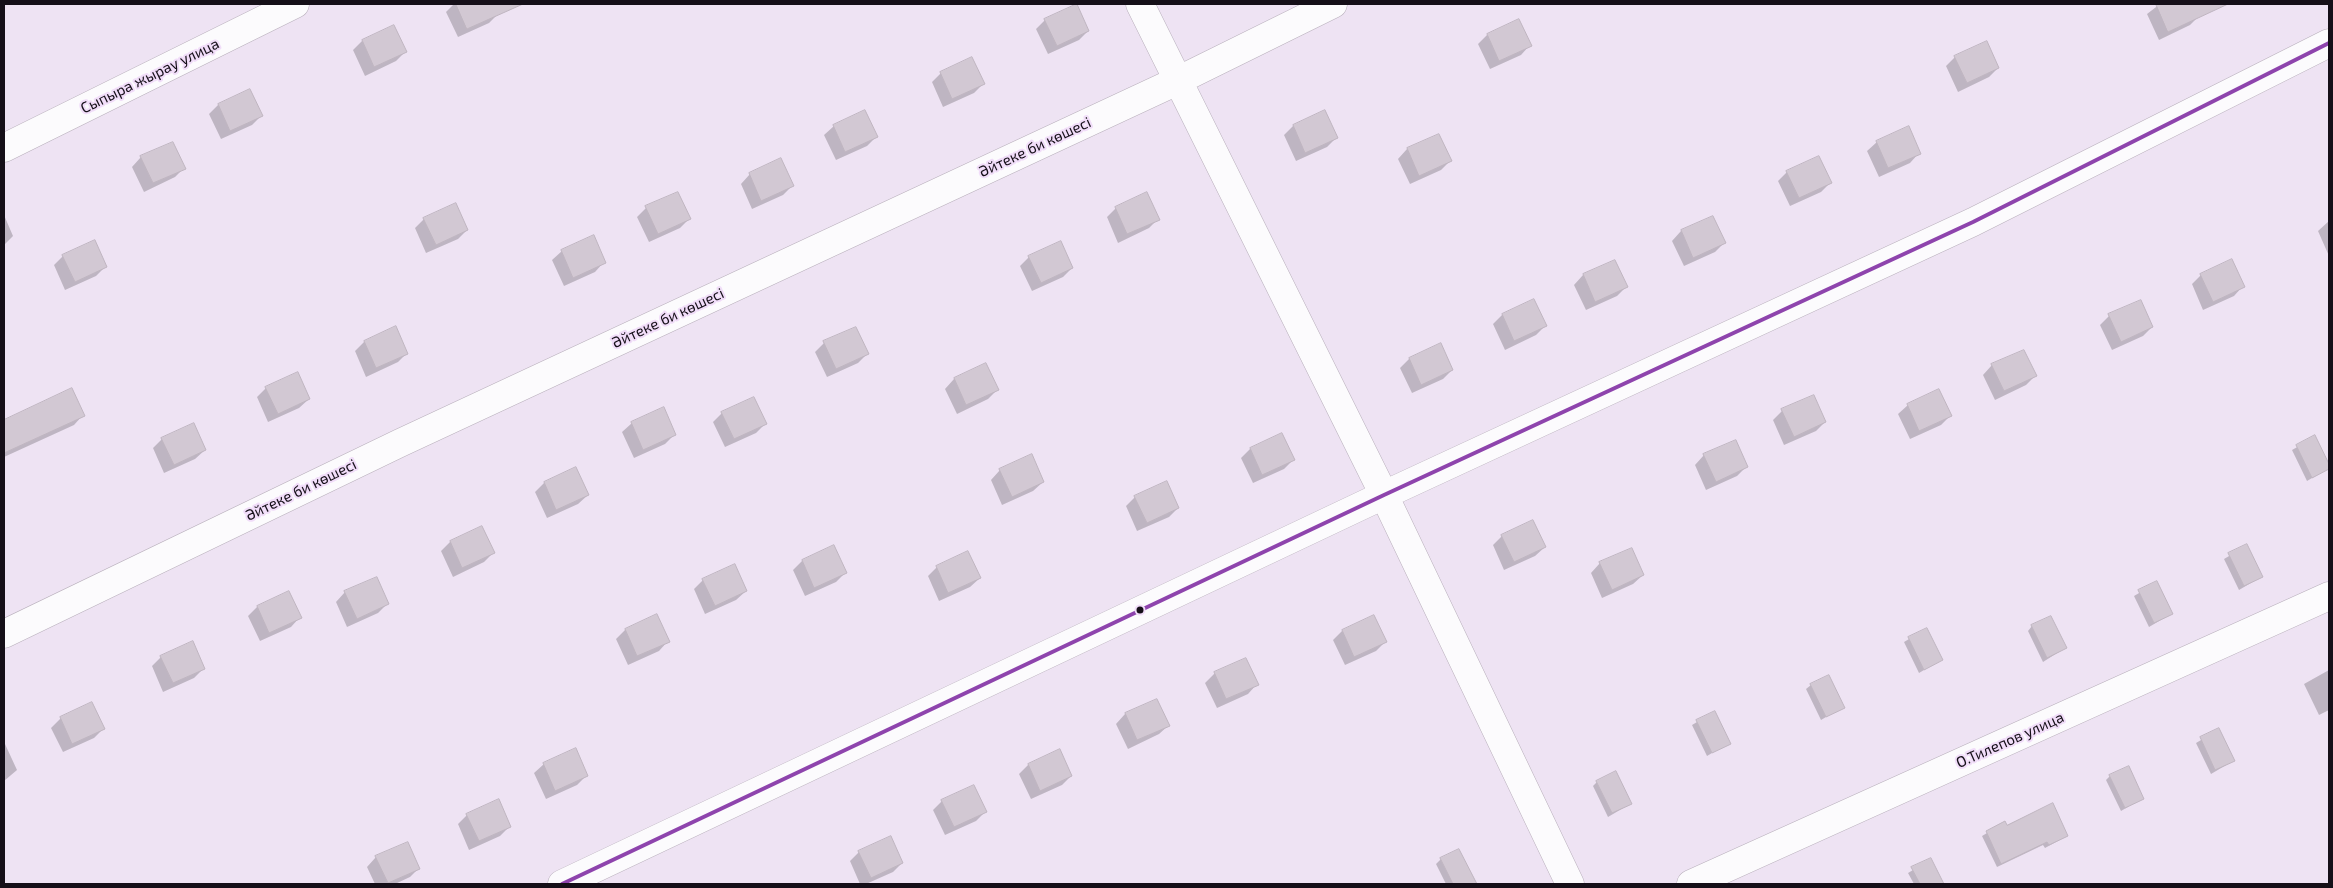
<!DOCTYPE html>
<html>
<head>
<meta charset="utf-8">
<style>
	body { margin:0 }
	#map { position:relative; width:2333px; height:888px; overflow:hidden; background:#eee3f3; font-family:"Exo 2",sans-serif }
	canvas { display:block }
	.frame { position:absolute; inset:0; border:5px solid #150f18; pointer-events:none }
</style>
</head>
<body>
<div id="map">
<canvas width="2333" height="888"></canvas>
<div class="frame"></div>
</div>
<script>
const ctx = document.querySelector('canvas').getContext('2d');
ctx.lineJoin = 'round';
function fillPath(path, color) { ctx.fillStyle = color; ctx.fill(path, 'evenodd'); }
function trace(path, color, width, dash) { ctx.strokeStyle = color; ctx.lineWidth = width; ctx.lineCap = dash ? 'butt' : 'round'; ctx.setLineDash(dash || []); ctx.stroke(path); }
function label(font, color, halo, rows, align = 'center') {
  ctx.font = font + ' "Exo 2",sans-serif'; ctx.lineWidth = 4; ctx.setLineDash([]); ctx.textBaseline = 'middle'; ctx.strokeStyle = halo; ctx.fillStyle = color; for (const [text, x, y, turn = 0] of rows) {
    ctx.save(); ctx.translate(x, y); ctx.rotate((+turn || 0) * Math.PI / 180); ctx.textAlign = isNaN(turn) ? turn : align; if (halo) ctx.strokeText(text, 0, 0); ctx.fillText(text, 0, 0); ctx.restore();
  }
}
const shadow = new Path2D(`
	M454,4H494L498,14L489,23L458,37L446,12Z
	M2160,4H2193L2199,16L2190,25L2159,40L2147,14Z
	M1045,20L1088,31L1079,40L1048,54L1036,29Z
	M1487,35L1530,45L1521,55L1490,69L1478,44Z
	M362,41L405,52L396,61L365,76L353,50Z
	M1955,57L1998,68L1989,77L1958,92L1946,66Z
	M941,73L983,84L974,93L943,107L932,82Z
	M218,105L261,116L252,125L221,139L209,114Z
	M1325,112L1336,138L1327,147L1296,161L1284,135L1293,126Z
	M834,126L876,137L867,146L836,160L824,135Z
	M1439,135L1450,161L1441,170L1410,184L1398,159L1407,149Z
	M1877,142L1919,153L1910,163L1879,177L1867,151Z
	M141,157L184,168L175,177L144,192L132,167Z
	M1787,172L1830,183L1821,192L1790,206L1778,181Z
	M750,174L792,186L783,195L752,209L741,184Z
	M646,208L689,219L680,228L649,242L637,217Z
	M1116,208L1158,219L1149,228L1118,243L1107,217Z
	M4,215L13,236L4,245Z
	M1713,217L1724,243L1715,252L1684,266L1672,241L1681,231Z
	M424,219L467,230L458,239L426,253L415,228Z
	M2329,221V256L2318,231Z
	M562,251L604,262L595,272L564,286L552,260Z
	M63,256L106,266L96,276L65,290L54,265Z
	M1029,257L1072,268L1063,277L1032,291L1020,266Z
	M1615,261L1626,287L1617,296L1586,310L1574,285L1583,275Z
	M2201,275L2243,286L2234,296L2203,310L2192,284Z
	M1534,301L1545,326L1536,335L1505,350L1493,324L1502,315Z
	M2109,316L2152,327L2143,336L2112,350L2100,325Z
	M395,328L407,353L398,362L366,377L355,351L364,342Z
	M824,343L867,354L858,363L827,377L815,352Z
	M1440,344L1452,370L1443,379L1412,393L1400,368L1409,359Z
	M986,365L997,390L988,399L957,414L945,389L954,379Z
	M1992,365L2035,376L2026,385L1995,400L1983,375Z
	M266,388L309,399L299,408L268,422L257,397Z
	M72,390L83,415L74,425L4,457V421Z
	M1908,405L1950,416L1941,425L1910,439L1898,414Z
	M663,409L674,435L665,444L634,458L622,432L632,423Z
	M1782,411L1825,422L1816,431L1784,445L1773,420Z
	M722,413L765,424L756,433L725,447L713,422Z
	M1282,435L1293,460L1284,469L1253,483L1241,458L1250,449Z
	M2315,437L2329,468L2307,481L2292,450Z
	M162,439L205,450L195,459L164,473L153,448Z
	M1704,455L1746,467L1737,476L1706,490L1695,465Z
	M576,469L588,495L578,504L547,518L535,492L544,483Z
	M1000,470L1043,482L1033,491L1002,505L991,480Z
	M1135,497L1178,508L1169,517L1137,531L1126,506Z
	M482,528L493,553L484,562L453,577L441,551L450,542Z
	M1502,536L1545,547L1535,556L1504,570L1493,545Z
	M2246,546L2261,577L2239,590L2224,559Z
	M834,547L845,573L836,582L805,596L793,570L802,561Z
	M1600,563L1643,575L1633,584L1602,598L1591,573Z
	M937,567L980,578L970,587L939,601L928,576Z
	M703,580L746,591L736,600L705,614L694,589Z
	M2156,583L2171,614L2149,627L2134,596Z
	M345,592L387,604L378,613L347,627L336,602Z
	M257,607L300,617L291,627L260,641L248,616Z
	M656,616L668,641L659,651L628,665L616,639L625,630Z
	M2032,626L2065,648L2043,662L2028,631Z
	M1926,629L1941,660L1919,673L1904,642Z
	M1342,631L1385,642L1376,651L1345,665L1333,640Z
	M161,657L204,668L194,678L163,692L152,666Z
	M1245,659L1257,684L1248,694L1217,708L1205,683L1214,674Z
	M2329,670V710L2319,715L2304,684Z
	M1811,685L1843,707L1821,720L1806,689Z
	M1157,700L1169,725L1159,734L1128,749L1116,724L1125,714Z
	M1714,712L1729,743L1707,756L1692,725Z
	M61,718L103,729L94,738L63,752L51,728Z
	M2218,730L2233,761L2211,774L2196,743Z
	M5,744L17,770L4,781V745Z
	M1059,750L1071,776L1062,785L1031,799L1019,774L1028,765Z
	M544,764L587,775L577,785L546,799L534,773Z
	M2110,776L2143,798L2121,811L2106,780Z
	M1597,782L1630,804L1608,817L1593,786Z
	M942,801L985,812L976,821L945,835L933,810Z
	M467,815L510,826L500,836L469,850L458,824Z
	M2004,823L2006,827L2067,836L2045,848L2043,845L1997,867L1982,836Z
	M859,852L902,863L893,872L866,884H860L850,861Z
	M376,857L419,868L410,877L395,884H375L367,867Z
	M1441,859L1474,881L1471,884H1446L1436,864Z
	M1930,860L1942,884H1914L1908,873Z`);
const building = new Path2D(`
	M456,4H523L467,29Z
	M1077,4L1089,31L1057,46L1044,19Z
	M2156,4H2228L2168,32Z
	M1519,19L1532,46L1499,61L1487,34Z
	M394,25L407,52L374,67L362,40Z
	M1987,41L1999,68L1967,83L1954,56Z
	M972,57L985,84L952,99L940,72Z
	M250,89L263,116L230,131L218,104Z
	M865,110L878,137L845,152L833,125Z
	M1325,110L1338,138L1305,153L1293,125Z
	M1909,126L1921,154L1888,168L1876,141Z
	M1439,134L1452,161L1419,176L1407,148Z
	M173,142L186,169L153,183L140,156Z
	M1819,156L1832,183L1799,198L1786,171Z
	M781,158L794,186L761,201L749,173Z
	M678,192L691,219L658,234L645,206Z
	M1147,192L1160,220L1127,234L1115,207Z
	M456,203L468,230L436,245L423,218Z
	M1713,216L1726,243L1693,258L1681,230Z
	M594,235L606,263L573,278L561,250Z
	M95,240L107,267L75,282L62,255Z
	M1061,241L1073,268L1041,283L1028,256Z
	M2232,259L2245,287L2213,302L2200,274Z
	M1615,260L1628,287L1595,302L1583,274Z
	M1534,299L1547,326L1514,341L1502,314Z
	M2141,300L2153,327L2121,342L2108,314Z
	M396,326L408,354L376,368L364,341Z
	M856,327L869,354L836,369L823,341Z
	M1441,343L1453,370L1421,385L1409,358Z
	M2024,350L2037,376L2004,391L1991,364Z
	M986,363L999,390L966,405L954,378Z
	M298,372L310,399L278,414L265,387Z
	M72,388L85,416L4,453V420Z
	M1939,389L1952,416L1919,431L1907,404Z
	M1814,395L1826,422L1794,437L1781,409Z
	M754,397L767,424L734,439L721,412Z
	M664,407L676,435L643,450L631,422Z
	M194,423L206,450L174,465L161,438Z
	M1282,433L1295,460L1262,475L1250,448Z
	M2315,435L2329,464V469L2312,478L2296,445Z
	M1736,440L1748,467L1716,482L1703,454Z
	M1032,454L1044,482L1012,497L999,469Z
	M576,467L589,495L556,510L544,482Z
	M1167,481L1179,508L1147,523L1134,496Z
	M1533,520L1546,547L1514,562L1501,535Z
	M482,526L495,553L462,568L450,541Z
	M2247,544L2263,577L2244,586L2228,553Z
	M834,545L847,573L814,588L802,560Z
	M1632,548L1644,575L1612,590L1599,562Z
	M968,551L981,578L948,593L936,566Z
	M735,564L747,591L715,606L702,579Z
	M377,577L389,604L357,619L344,591Z
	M2157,581L2173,614L2154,623L2138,590Z
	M289,591L302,618L269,633L257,606Z
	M657,614L670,642L637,656L625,629Z
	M1374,615L1387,642L1354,657L1342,630Z
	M2051,616L2067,648L2047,658L2031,625Z
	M1927,628L1943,660L1924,670L1908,637Z
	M193,641L205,669L173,683L160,656Z
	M1246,658L1259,685L1226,699L1214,672Z
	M1829,675L1845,708L1826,717L1810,684Z
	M1157,699L1170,726L1137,740L1125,713Z
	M92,702L105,729L72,744L60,717Z
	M1715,711L1731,744L1712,753L1696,720Z
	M2219,728L2235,761L2215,770L2200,737Z
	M576,748L588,776L555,791L543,763Z
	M1060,749L1072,776L1040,791L1028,764Z
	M2129,766L2144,799L2125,808L2109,775Z
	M1616,771L1632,804L1612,813L1596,781Z
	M974,785L987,812L954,827L941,800Z
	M499,799L511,827L479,841L466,814Z
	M2053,803L2068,836L2049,845L2047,842L2001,864L1986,831L2005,821L2007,825Z
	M891,836L903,863L871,878L858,851Z
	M408,842L420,869L388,883L375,856Z
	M1459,849L1477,884H1453L1440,858Z
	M1931,858L1944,884H1920L1911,867Z`);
const street = new Path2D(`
	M1140,4L1384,495L1570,884
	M4,148L295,4
	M4,634L400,443L1177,81L1333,4
	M562,884L1384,495L1973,222L2329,43
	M1691,884L2329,596`);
const bus1 = new Path2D(`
	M562,884L1384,495L1973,222L2329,43`);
const markers = [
	[1140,610,4.5,"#150f18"]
];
const streetNames = [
	["Сыпыра жырау улица",150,76,-26],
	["Әйтеке би көшесі",1035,147,-25],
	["Әйтеке би көшесі",668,318,-25],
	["Әйтеке би көшесі",301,490,-26],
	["О.Тилепов улица",2010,740,-24]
];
fillPath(shadow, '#0003');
fillPath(building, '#d2c8d3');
trace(building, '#bfb5c0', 1);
trace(street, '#b8afbb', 29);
trace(street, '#fcfbfd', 28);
trace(bus1, '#8e44ad', 4);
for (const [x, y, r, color] of markers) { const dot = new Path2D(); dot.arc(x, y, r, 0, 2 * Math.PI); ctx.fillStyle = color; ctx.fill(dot); trace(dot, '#f1ddf9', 2); }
label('15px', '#150f18', '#f1ddf9', streetNames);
</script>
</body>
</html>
